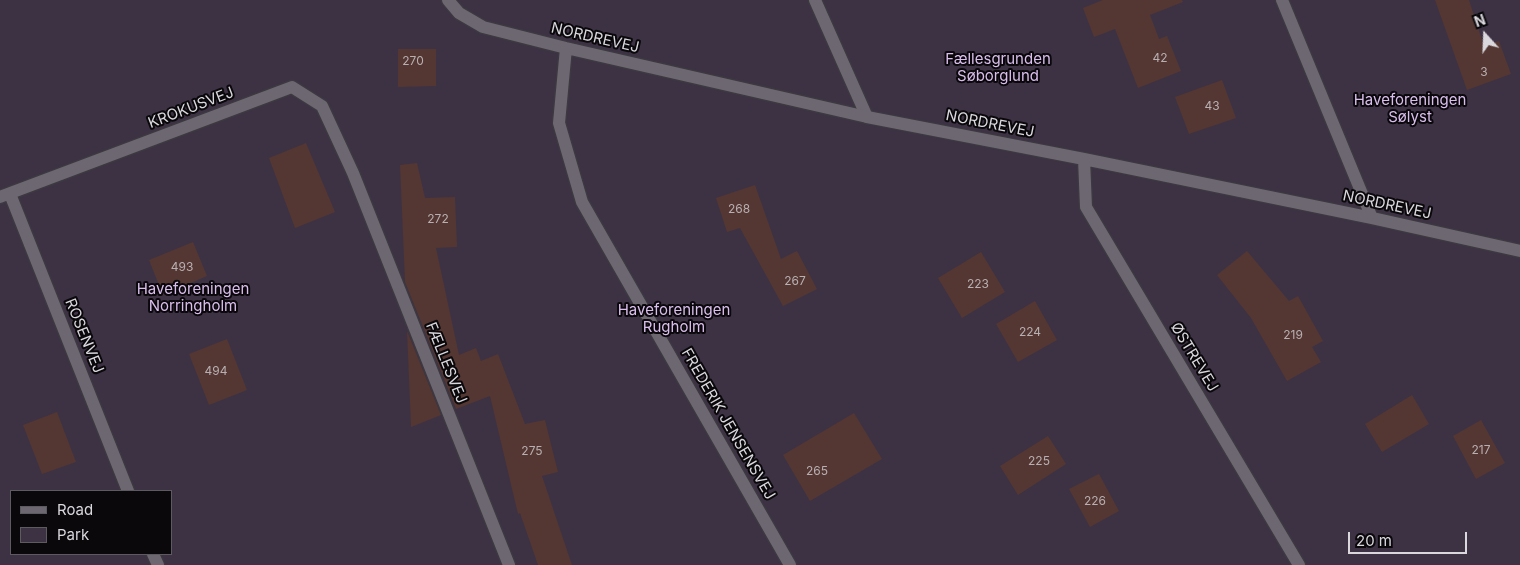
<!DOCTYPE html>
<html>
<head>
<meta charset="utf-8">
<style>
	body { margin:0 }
	#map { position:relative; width:1520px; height:565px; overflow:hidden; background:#211c25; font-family:Inter,sans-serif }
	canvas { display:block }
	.legend { position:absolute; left:10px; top:490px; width:162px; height:65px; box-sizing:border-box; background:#0a080b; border:1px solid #5d5b5f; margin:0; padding:6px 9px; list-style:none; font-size:15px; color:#dad7dd }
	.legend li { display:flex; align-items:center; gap:10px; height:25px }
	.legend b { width:25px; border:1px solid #5d5b5f }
	.north { position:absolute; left:1460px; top:10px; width:50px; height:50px; -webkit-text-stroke:4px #0a080b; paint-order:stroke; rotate:340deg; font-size:14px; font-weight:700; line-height:20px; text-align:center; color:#dad7dd }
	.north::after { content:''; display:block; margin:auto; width:18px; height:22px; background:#dad7dd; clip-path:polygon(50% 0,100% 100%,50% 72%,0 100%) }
	.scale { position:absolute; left:1348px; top:532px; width:119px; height:22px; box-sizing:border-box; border:2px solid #dad7dd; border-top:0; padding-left:6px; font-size:15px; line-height:18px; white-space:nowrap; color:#dad7dd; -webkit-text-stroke:4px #0a080b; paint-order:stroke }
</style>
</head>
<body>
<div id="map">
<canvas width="1520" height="565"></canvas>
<ul class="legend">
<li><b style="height:6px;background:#6d6772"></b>Road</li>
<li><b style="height:14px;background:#3c3244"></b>Park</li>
</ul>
<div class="north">N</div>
<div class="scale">20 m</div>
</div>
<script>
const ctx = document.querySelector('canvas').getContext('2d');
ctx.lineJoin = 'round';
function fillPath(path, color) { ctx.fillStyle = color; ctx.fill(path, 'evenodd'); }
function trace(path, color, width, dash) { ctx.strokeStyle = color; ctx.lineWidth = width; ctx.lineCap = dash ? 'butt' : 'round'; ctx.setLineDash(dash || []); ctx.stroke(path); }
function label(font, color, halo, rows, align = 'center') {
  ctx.font = font + ' Inter,sans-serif'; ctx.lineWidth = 4; ctx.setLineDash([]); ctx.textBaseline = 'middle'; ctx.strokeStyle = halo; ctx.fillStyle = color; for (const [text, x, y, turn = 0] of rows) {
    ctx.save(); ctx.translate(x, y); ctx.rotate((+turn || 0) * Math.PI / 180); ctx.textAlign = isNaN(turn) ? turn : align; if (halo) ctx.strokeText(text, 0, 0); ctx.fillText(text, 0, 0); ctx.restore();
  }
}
const green = new Path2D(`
	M0,0H1520V565H0ZM11,491H171V554H11Z`);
const building = new Path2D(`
	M1103,0H1182L1183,2L1150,15L1159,39L1167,36L1181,71L1138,88L1115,29L1094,37L1083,8Z
	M1435,0H1469L1484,46L1499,41L1511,74L1467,90Z
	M398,49H436V86L398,87Z
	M1222,80L1236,118L1189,134L1175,97Z
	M306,143L335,212L295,228L269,158Z
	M417,163L425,198L455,197L457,247L436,248L459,355L476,348L481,361L498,354L525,424L545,420L558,472L542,476L572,565H538L520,513L518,514L490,396L456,409L405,282L400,165Z
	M755,185L781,259L797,251L817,289L783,306L740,228L727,232L716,198Z
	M193,242L207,276L163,295L149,260Z
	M1247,251L1289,301L1298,296L1323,341L1312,347L1321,362L1287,381L1251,318L1217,275Z
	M981,252L1005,292L962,318L938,278Z
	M1035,301L1057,340L1018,362L996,324Z
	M407,331L441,415L411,427Z
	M227,339L247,390L209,405L189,354Z
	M1412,395L1429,424L1382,452L1365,424Z
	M57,412L76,462L42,474L23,425Z
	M854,413L882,459L810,501L783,455Z
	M1481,420L1505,463L1476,479L1453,436Z
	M1048,436L1066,464L1018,495L1000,466Z
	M1099,474L1119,511L1090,527L1069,489Z`);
const lane = new Path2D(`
	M815,0L867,117`);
const street = new Path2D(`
	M448,0L459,13L483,27L566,48L867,117L1084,159L1372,218L1520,251
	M1282,0L1372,218
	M566,48L559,123L582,202L790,565
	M1084,159L1086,207L1299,565
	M10,194L128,491
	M0,197L292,87L322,106L353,173L509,565
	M153,554L158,565`);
const numberNames = [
	["42",1160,58],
	["270",413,61],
	["3",1484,72],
	["43",1212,106],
	["268",739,209],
	["272",438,219],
	["493",182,267],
	["267",795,281],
	["223",978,284],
	["224",1030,332],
	["219",1293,335],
	["494",216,371],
	["217",1481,450],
	["275",532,451],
	["225",1039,461],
	["265",817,471],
	["226",1095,501]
];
const streetNames = [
	["NORDREVEJ",595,38,13],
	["KROKUSVEJ",191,108,-21],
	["NORDREVEJ",990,124,11],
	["NORDREVEJ",1387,205,12],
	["ROSENVEJ",84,336,68],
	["ØSTREVEJ",1194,357,59],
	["FÆLLESVEJ",446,363,68],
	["FREDERIK JENSENSVEJ",728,424,60]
];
const parkNames = [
	["Fællesgrunden",998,59],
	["Søborglund",998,76],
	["Haveforeningen",1410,100],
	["Sølyst",1410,117],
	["Haveforeningen",193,289],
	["Norringholm",193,306],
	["Haveforeningen",674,310],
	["Rugholm",674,327]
];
fillPath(green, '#3c3244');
fillPath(building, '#543732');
trace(lane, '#3d3940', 15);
trace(street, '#3d3940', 15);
trace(lane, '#6d6772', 12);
trace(street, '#6d6772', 12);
label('12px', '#b8afb2', null, numberNames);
label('15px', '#dad7dd', '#0a080b', streetNames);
label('15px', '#dabeee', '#0a080b', parkNames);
</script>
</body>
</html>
